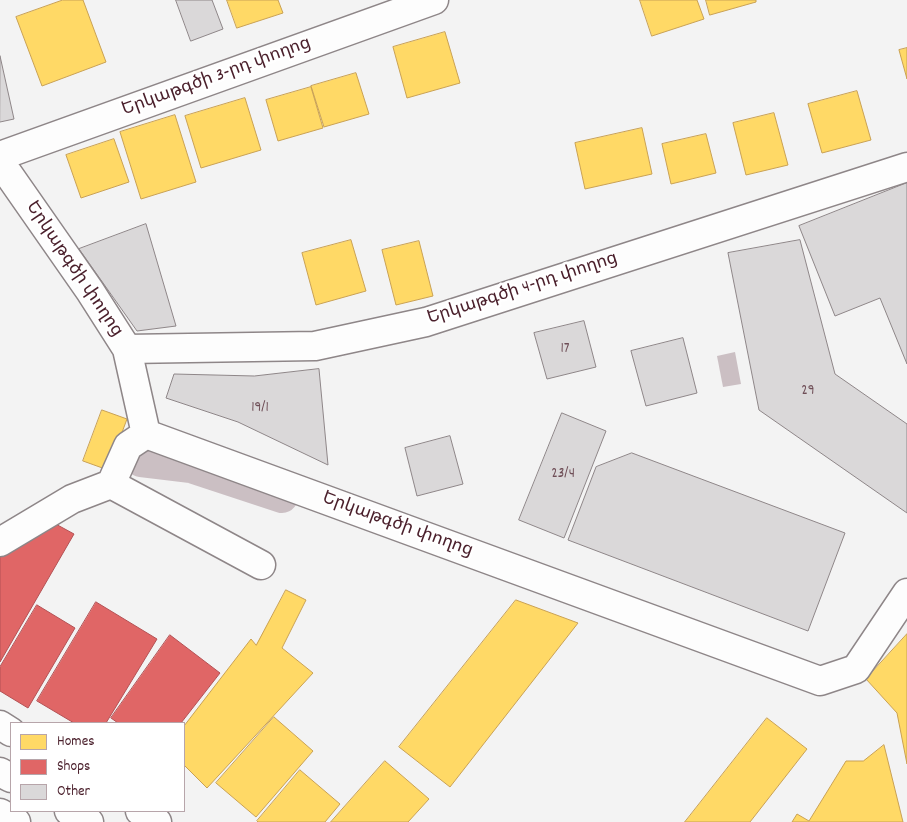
<!DOCTYPE html>
<html>
<head>
<meta charset="utf-8">
<style>
	body { margin:0 }
	#map { position:relative; width:907px; height:822px; overflow:hidden; background:#f3f3f3; font-family:Dekko,sans-serif }
	canvas { display:block }
	.legend { position:absolute; left:10px; top:722px; width:175px; height:90px; box-sizing:border-box; background:#fff; border:1px solid #b7a5aa; margin:0; padding:6px 9px; list-style:none; font-size:15px; color:#4a1f2b }
	.legend li { display:flex; align-items:center; gap:10px; height:25px }
	.legend b { width:25px; border:1px solid #b7a5aa }
</style>
</head>
<body>
<div id="map">
<canvas width="907" height="822"></canvas>
<ul class="legend">
<li><b style="height:14px;background:#ffd966"></b>Homes</li>
<li><b style="height:14px;background:#e06666"></b>Shops</li>
<li><b style="height:14px;background:#dad8d9"></b>Other</li>
</ul>
</div>
<script>
const ctx = document.querySelector('canvas').getContext('2d');
ctx.lineJoin = 'round';
function fillPath(path, color) { ctx.fillStyle = color; ctx.fill(path, 'evenodd'); }
function trace(path, color, width, dash) { ctx.strokeStyle = color; ctx.lineWidth = width; ctx.lineCap = dash ? 'butt' : 'round'; ctx.setLineDash(dash || []); ctx.stroke(path); }
function label(font, color, halo, rows, align = 'center') {
  ctx.font = font + ' Dekko,"Noto Sans Armenian",sans-serif'; ctx.lineWidth = 5; ctx.setLineDash([]); ctx.textBaseline = 'middle'; ctx.strokeStyle = halo; ctx.fillStyle = color; for (const [text, x, y, turn = 0] of rows) {
    ctx.save(); ctx.translate(x, y); ctx.rotate((+turn || 0) * Math.PI / 180); ctx.textAlign = isNaN(turn) ? turn : align; if (halo) ctx.strokeText(text, 0, 0); ctx.fillText(text, 0, 0); ctx.restore();
  }
}
const water = new Path2D(`
	M735,352L741,384L723,387L717,356Z`);
const homes = new Path2D(`
	M63,0H83L106,62L42,86L16,17Z
	M227,0H278L283,13L237,28Z
	M640,0H697L704,19L652,36Z
	M706,0H756V2L710,15Z
	M445,32L460,83L407,98L393,47Z
	M907,48V79L899,50Z
	M356,73L369,114L324,127L311,86Z
	M311,87L323,128L278,141L266,100Z
	M857,91L871,140L822,153L808,104Z
	M245,98L261,150L201,168L185,116Z
	M774,113L788,165L746,175L733,123Z
	M175,115L196,182L141,199L120,132Z
	M642,128L652,174L585,189L575,143Z
	M706,134L716,173L671,184L662,144Z
	M114,139L129,182L81,198L66,155Z
	M351,240L366,291L316,305L302,253Z
	M419,241L433,296L396,305L382,250Z
	M102,410L127,419L108,470L83,461Z
	M286,590L306,600L282,648L313,673L207,788L184,765V726L251,639L256,645Z
	M516,600L578,623L450,787L399,747Z
	M907,634V764L897,713L866,679Z
	M274,717L313,751L256,817L216,783Z
	M767,718L807,749L750,822H685Z
	M884,745L903,822H792L797,814L809,821L846,761H863Z
	M385,761L429,799L408,822H331Z
	M300,770L340,804L325,822H258L257,821Z`);
const shops = new Path2D(`
	M52,522L74,534L0,662V557Z
	M96,602L157,639L106,723H74L37,701Z
	M37,605L75,628L28,708L0,691V667Z
	M170,635L220,673L181,723H118L111,718Z`);
const canal = new Path2D(`
	M141,461L191,467L282,497`);
const building = new Path2D(`
	M176,0H212L223,29L191,41Z
	M0,56L14,119L0,122Z
	M907,183V364L880,298L835,316L799,226Z
	M146,224L176,326L137,331L79,249Z
	M800,240L835,374L907,424V513L759,410L728,253Z
	M584,321L596,367L547,379L534,333Z
	M683,338L697,393L646,406L631,351Z
	M319,369L328,465L238,422L166,398L174,374L254,376Z
	M562,413L606,431L564,538L519,520Z
	M450,436L463,484L417,496L405,448Z
	M632,453L845,533L808,631L568,540L596,467Z`);
const minor = new Path2D(`
	M0,156L434,0
	M0,162L90,291L127,349L146,434
	M127,349L315,346L426,322L907,167
	M146,434L820,681L856,669L907,593
	M111,484L261,565
	M0,542L72,499L111,484L128,446L146,434
	M0,725L11,732
	M140,811L157,822`);
const highway = new Path2D(`
	M0,772L11,778
	M69,811L89,822
	M0,813L16,822`);
const numberNames = [
	["17",565,350],
	["29",808,392],
	["19/1",260,409],
	["23/4",563,475]
];
const streetNames = [
	["Երկաթգծի 3-րդ փողոց",217,78,-20],
	["Երկաթգծի փողոց",73,270,56],
	["Երկաթգծի 4-րդ փողոց",523,290,-18],
	["Երկաթգծի փողոց",397,526,20]
];
fillPath(water, '#cbbfc3');
fillPath(homes, '#ffd966');
trace(homes, '#c9a154', 1);
fillPath(shops, '#e06666');
trace(shops, '#b35154', 1);
trace(canal, '#cbbfc3', 32);
fillPath(building, '#dad8d9');
trace(building, '#8e8688', 1);
trace(minor, '#8e8688', 31);
trace(highway, '#8e8688', 31);
trace(minor, '#fdfdfd', 28);
trace(highway, '#fdfdfd', 28);
label('15px', '#6e4d56', null, numberNames);
label('18px', '#4a1f2b', '#fff', streetNames);
</script>
</body>
</html>
